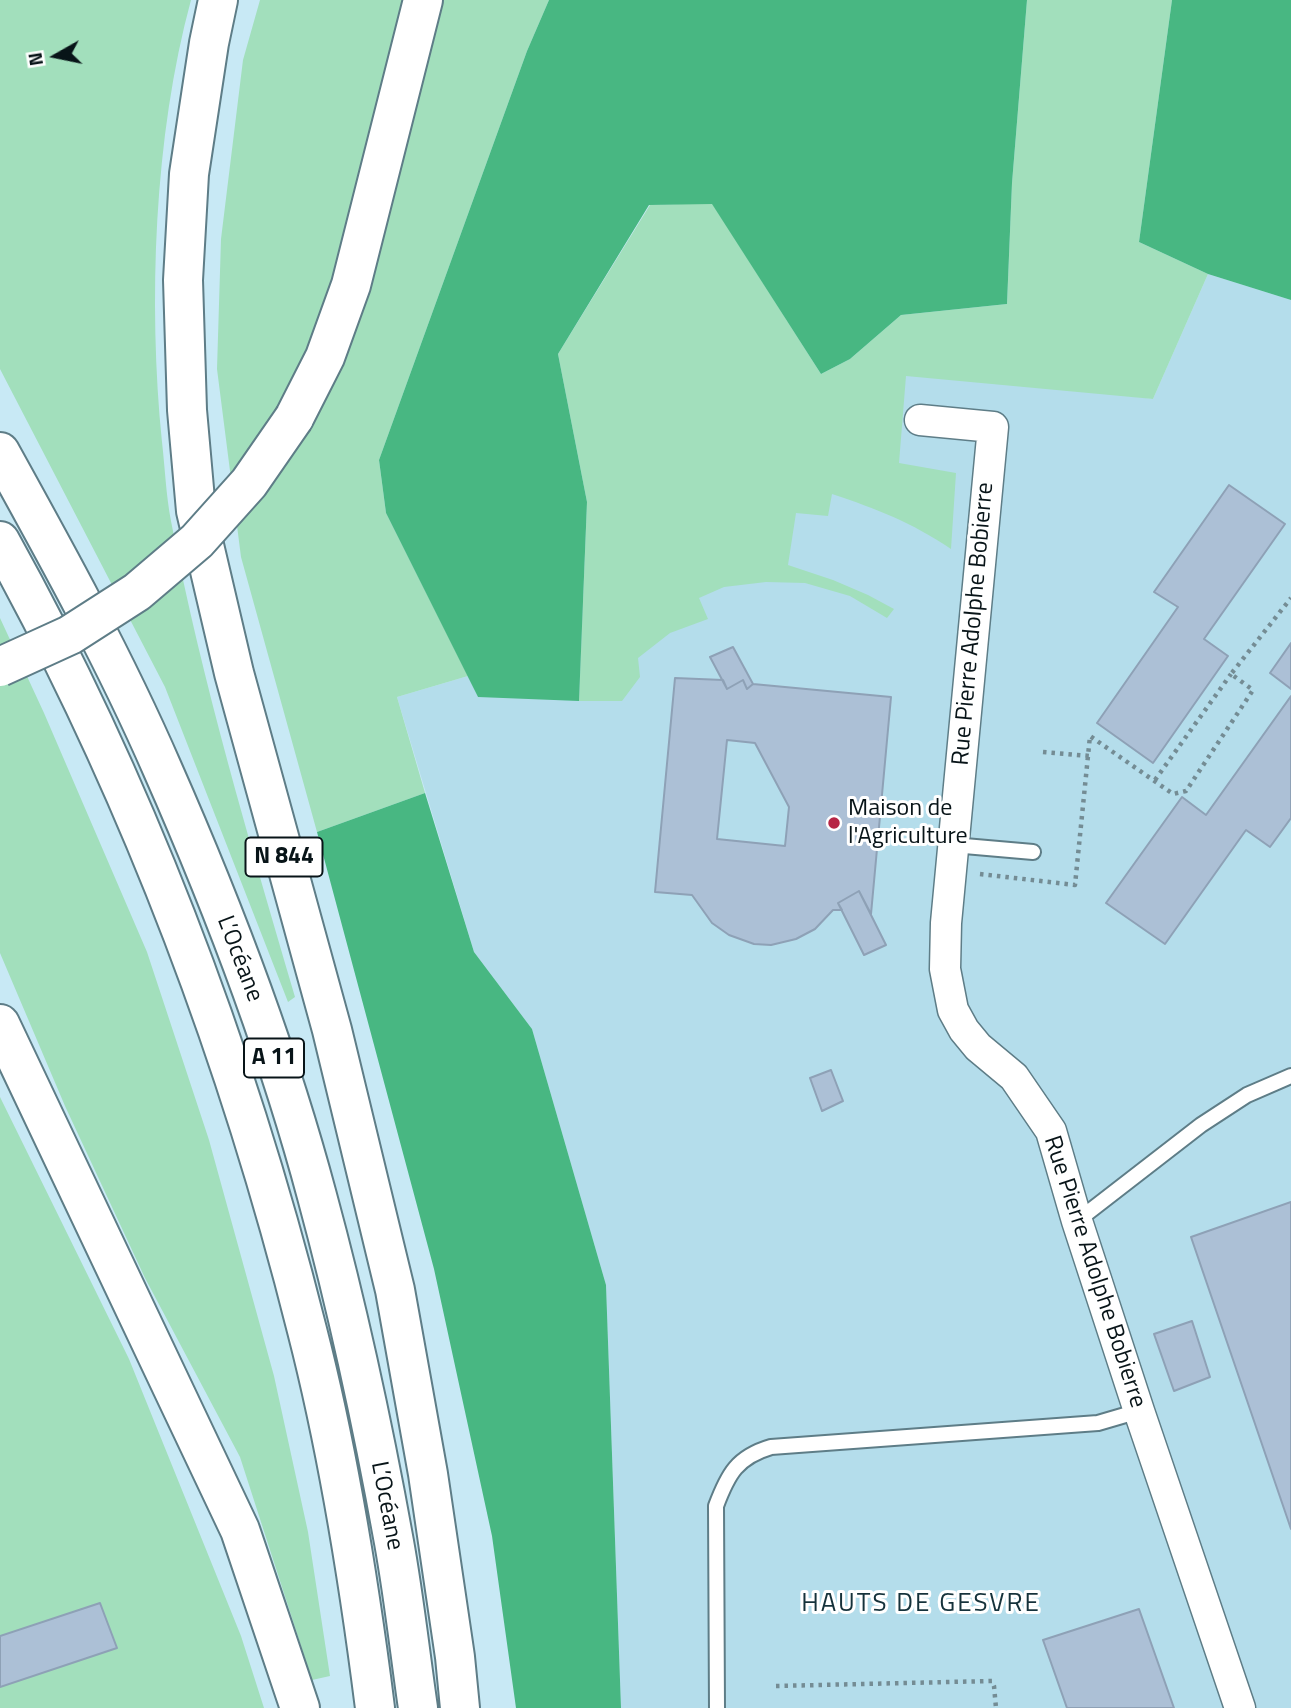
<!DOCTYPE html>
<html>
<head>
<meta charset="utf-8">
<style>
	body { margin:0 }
	#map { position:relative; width:1291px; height:1708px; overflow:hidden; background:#c8e9f5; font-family:"Titillium Web",sans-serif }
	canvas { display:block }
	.north { position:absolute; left:21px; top:21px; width:70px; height:70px; -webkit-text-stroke:5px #fff; paint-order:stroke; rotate:261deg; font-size:19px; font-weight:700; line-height:28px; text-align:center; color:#081418 }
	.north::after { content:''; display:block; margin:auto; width:24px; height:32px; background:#081418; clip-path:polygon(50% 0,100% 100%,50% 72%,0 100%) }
</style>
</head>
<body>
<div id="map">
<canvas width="1291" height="1708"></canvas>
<div class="north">N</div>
</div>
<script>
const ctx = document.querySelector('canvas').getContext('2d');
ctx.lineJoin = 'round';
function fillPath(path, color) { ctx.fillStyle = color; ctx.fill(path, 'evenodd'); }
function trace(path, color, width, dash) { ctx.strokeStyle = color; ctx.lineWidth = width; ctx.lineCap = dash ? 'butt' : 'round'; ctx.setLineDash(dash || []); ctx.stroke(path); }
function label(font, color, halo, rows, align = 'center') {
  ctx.font = font + ' "Titillium Web",sans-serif'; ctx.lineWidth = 6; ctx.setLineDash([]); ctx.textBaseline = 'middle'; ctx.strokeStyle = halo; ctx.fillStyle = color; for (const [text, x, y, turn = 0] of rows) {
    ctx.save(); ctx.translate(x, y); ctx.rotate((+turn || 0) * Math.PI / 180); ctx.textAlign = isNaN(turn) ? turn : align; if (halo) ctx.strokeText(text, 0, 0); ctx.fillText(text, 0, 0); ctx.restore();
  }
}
const built = new Path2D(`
	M1208,274L1291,300V1708H621L606,1285L532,1029L474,952L397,697L468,676L478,697L849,359L1153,399Z`);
const green = new Path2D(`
	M0,0H191C154,136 148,302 162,442C165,468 166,495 171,521C202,682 249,840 295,997L288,1002L165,687L0,369Z
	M260,0H549L527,51L379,460L386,513L468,676L397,697L425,793L317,832L241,557L217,369L221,239L243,60Z
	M1027,0H1172L1139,242L1208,274L1153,399L906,376L899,463L956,473L951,549C911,522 877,509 832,494L828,516L796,513L788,565L833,580L868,595L894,609L887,618L850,596L805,583L766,582L724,587L699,598L708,619L670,633L638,658L640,677L622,701H579L587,502L558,354L650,205L712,203L821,374L850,359L901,315L1007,304L1012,183Z
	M0,618L44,713L147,952L209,1140L274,1376L308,1532L330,1676L312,1680L240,1457L145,1278L65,1106L0,953Z
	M0,1097L129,1359L241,1636L264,1708H0Z`);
const forest = new Path2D(`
	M549,0H1027L1012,183L1007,304L901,315L850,359L821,374L712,204L649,205L558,354L587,502L579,701L478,697L386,513L379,460L527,51Z
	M1172,0H1291V300L1208,274L1139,242Z
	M425,793L474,952L532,1029L606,1285L621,1708H516L492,1536L434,1269L317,832Z`);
const building = new Path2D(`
	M1229,485L1285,524L1204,639L1228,656L1153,763L1097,723L1178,607L1154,592Z
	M1291,643V689L1270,673Z
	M733,647L753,684L747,689L743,680L727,689L710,657Z
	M675,678L723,680L727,689L743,680L747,689L753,684L891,697L871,914L859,891L838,903L842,910H833L815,929L796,939L771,945L754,944L729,935L712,923L692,895L655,892ZM727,740L755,743L789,807L785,846L717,839Z
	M1291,696V818L1270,847L1246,830L1165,944L1106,903L1182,797L1206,815Z
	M859,891L886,945L864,955L838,903Z
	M831,1070L843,1101L822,1111L810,1078Z
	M1291,1202V1529L1191,1237Z
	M1192,1321L1210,1377L1174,1391L1154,1334Z
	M100,1603L117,1648L0,1687V1636Z
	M1139,1609L1174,1708H1067L1043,1640Z`);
const path = new Path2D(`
	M1043,752L1090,756
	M1155,780L1231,674
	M980,874L1075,885L1090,736L1173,794L1186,791L1253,690L1231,674L1291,598
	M776,1686L992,1681L994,1686L996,1708`);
const service = new Path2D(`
	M953,845L1033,852
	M1077,1221L1201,1125L1247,1095L1291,1076
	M717,1708L716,1506C728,1474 737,1457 771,1447L1098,1423L1139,1411`);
const minor = new Path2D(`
	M920,420L993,427L946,923L945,969L953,1010L964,1030L978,1047L1014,1077L1051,1131L1077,1221L1139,1411L1240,1708`);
const motorway = new Path2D(`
	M218,0L209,43L189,174L183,280L187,410L196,511L234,673L332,1030L395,1290L428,1474L455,1657L460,1708
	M294,418L325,357L351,285L423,0
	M0,452C57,555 115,660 162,768C223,906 278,1050 317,1196C348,1310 373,1426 394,1542C404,1597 410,1653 418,1708
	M0,541C137,788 238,1056 307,1330C339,1454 359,1581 375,1708
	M0,1024L240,1530L300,1708`);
const motorwayBridge = new Path2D(`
	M0,667L70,635L137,592L197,541L249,483L294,418`);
const markers = [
	[834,823,7,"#b62545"]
];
const shields = [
	[284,857,77],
	[274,1058,60]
];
const shieldNames = [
	["N 844",284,857],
	["A 11",274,1058]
];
const streetNames = [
	["Rue Pierre Adolphe Bobierre",974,624,-85],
	["L’Océane",239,959,69],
	["Rue Pierre Adolphe Bobierre",1094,1272,72],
	["L’Océane",386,1506,79]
];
const poiNames = [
	["Maison de",848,809],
	["l'Agriculture",848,837]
];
const neighbourhoodNames = [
	["HAUTS DE GESVRE",921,1605]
];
fillPath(built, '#b4ddeb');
fillPath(green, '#a2dfbc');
fillPath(forest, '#48b782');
fillPath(building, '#acc0d6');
trace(building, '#8ea1b6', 2);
trace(service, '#5e7d87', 18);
trace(minor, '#5e7d87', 33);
trace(motorway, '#5e7d87', 42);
trace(path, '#748c94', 4.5, [3.5, 5]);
trace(service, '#fff', 14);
trace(minor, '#fff', 30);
trace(motorway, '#fff', 38);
trace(motorwayBridge, '#5e7d87', 42, []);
trace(motorwayBridge, '#fff', 38);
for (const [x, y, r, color] of markers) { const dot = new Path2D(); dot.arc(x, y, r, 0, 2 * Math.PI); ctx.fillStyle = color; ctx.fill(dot); trace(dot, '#fff', 2.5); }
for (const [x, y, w] of shields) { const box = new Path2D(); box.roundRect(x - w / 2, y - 19.5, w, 39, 5); ctx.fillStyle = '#fff'; ctx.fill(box); trace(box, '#081418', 2); }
label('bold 23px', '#081418', null, shieldNames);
label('24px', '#081418', '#fff', streetNames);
label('24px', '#081418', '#fff', poiNames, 'left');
ctx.letterSpacing = '2px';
label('26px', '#15323b', '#fff', neighbourhoodNames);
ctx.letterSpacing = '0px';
</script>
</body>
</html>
